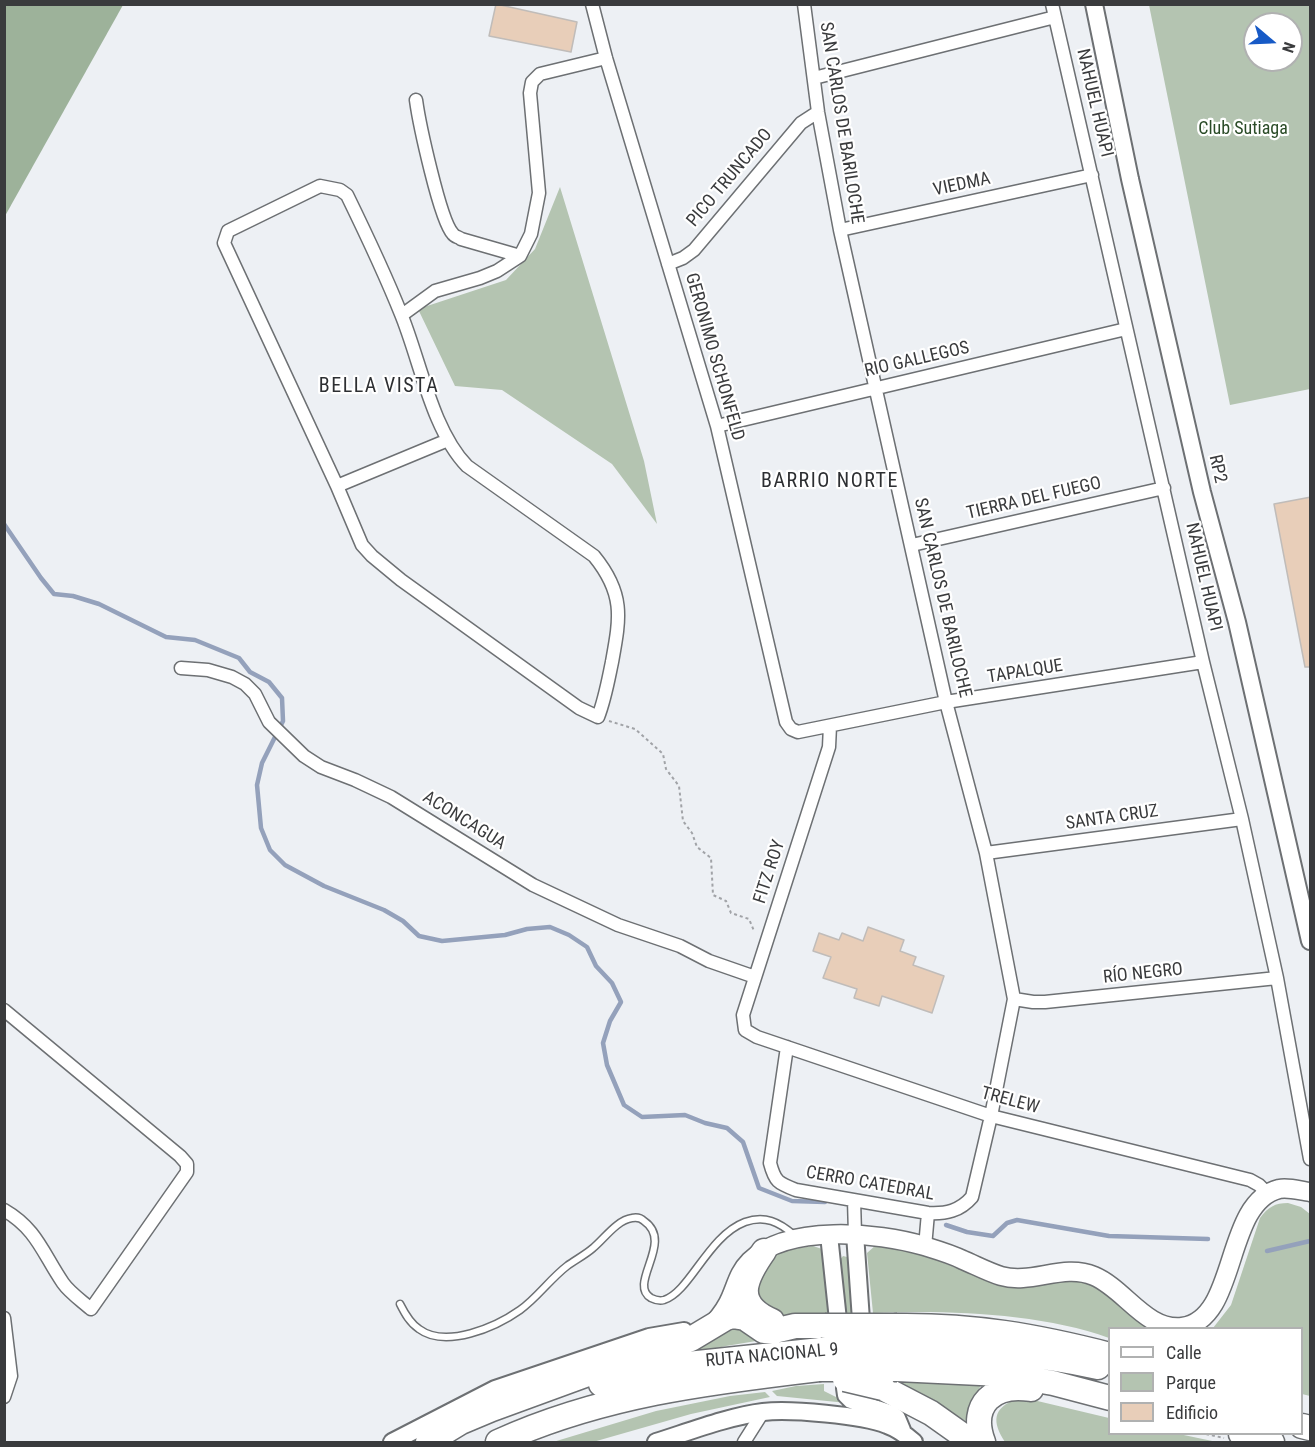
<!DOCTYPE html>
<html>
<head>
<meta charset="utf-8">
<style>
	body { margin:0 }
	#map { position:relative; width:1315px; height:1447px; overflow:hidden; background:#edf0f4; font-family:"Roboto Condensed",sans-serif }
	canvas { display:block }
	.frame { position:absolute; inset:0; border:6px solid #3a3b3d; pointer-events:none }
	.legend { position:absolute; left:1108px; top:1327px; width:195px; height:108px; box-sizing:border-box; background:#fff; border:2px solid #b0b1b1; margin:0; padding:8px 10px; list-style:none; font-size:18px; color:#3a3b3d }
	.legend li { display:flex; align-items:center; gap:12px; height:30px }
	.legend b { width:30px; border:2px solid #b0b1b1 }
	.north { position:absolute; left:1243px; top:12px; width:60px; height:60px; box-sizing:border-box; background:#fff; border:2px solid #b0b1b1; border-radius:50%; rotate:109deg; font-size:16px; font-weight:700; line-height:24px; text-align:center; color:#3a3b3d }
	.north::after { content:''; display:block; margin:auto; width:21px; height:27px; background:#175ac6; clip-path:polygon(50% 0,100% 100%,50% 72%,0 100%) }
</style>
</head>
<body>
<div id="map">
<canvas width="1315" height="1447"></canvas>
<div class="frame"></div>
<ul class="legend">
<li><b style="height:8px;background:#fff"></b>Calle</li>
<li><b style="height:16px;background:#b4c4b1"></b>Parque</li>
<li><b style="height:16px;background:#e8ceb9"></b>Edificio</li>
</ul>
<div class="north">N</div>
</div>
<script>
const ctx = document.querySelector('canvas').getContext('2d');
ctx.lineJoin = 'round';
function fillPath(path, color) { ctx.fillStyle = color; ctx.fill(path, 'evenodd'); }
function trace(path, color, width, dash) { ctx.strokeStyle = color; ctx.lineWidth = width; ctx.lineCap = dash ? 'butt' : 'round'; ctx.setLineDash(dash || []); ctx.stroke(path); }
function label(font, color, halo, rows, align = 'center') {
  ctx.font = font + ' "Roboto Condensed",sans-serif'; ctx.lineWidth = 4.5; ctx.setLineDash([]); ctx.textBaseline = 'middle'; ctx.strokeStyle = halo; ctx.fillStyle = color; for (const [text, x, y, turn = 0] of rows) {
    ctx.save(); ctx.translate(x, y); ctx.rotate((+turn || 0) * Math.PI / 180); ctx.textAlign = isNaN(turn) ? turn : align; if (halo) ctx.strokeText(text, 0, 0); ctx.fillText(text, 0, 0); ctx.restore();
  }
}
const green = new Path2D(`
	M1310,5V389L1230,405L1149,5ZM1255,24H1291V60H1255Z
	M560,187L644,461L657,524L612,464L502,390L455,386L418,309L506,280L535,249Z
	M1288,1203L1301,1207L1310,1214V1396L1302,1394V1328H1213L1231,1305L1260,1218C1268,1207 1275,1203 1288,1203Z
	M876,1245H883L918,1253L993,1282L1065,1278L1091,1283L1118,1302L1147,1328H1110L1109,1338C1040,1313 946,1310 873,1313L867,1253Z
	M813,1246L822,1249L831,1315L776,1317L767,1314L751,1284L765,1259L786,1250Z
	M843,1256L847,1257L849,1261L854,1313L844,1314L839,1261Z
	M732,1325L780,1337L726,1346L673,1358Z
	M887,1378L982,1383L972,1403L968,1422Z
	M824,1384V1391L838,1398L848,1401L847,1403L777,1396L772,1391L796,1386Z
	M765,1392L770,1397L691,1414L593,1442H553L656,1411L730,1396Z
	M1017,1399H1029L1109,1418L1110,1434H1179L1217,1442H1005C992,1422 992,1408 1017,1399Z`);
const forest = new Path2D(`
	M5,4L123,5L5,216L4,5Z`);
const stream = new Path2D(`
	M4,524L41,578L54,594L73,596L99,604L166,637L195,640L239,658L250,672L269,682L282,698L283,721L262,763L257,785L261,828L270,850L285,865L324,886L384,910L403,921L419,936L442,941L505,935L527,929L550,927L569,935L587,947L596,966L612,983L621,1002L610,1021L603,1043L607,1065L624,1105L642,1117L685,1115L705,1123L727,1128L743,1142L759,1188L792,1201L825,1202
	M946,1225L967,1232L993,1236L1007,1223L1017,1220L1109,1236L1208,1239
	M1267,1251L1310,1241`);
const building = new Path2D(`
	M496,4L577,22L571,52L489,36Z
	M1311,497V667H1305L1274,504Z
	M868,927L904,940L900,951L916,957L913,965L944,976L932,1013L882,996L879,1006L854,998L857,989L823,978L831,957L813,951L819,933L839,940L842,933L863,941Z`);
const path = new Path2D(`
	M609,721L635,729L663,754L666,769L679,786L683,821L692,833L697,847L711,858L713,895L726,901L731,913L749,919L754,931
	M1206,1434L1224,1438`);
const service = new Path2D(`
	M400,1304C405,1314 410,1323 419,1329C446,1349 496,1327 520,1310C537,1298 550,1279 567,1266C575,1260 585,1255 593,1248C604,1239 617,1220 632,1218C637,1217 641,1218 644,1221C675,1242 627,1284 651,1298C655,1300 660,1301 664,1300C690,1292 708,1236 745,1222C765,1215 779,1222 794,1235`);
const minor = new Path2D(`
	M592,4L606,58L717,426L786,722L791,729L798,732L946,702L1203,662
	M1052,4L1203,662L1242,819L1277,978L1310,1159
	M814,78L1055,17
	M416,100C419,122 440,221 453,234C455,237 459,237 461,239L520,256
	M320,186L340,190L347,195C366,234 385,274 401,314C420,360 432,430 467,466L594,556C625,594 620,618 612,662C608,681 605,699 598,717L579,708L401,580L372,556L362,545L337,486L224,243L228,231Z
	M840,230L1092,175
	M668,264L683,258L694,250L801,123L818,112
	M402,315L435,291L480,278L497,271L520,256L531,234L539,193L530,93L532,82L540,74L606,58
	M717,426L1126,329
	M337,486L448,440
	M912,545L1164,488
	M181,668L208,670L232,677L245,684L255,694L269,722L304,756L321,767L355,780L391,797L533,885L618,925L680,946L709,961L755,977
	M830,726L829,747L743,1015L745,1030L757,1037L991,1116L1250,1180L1259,1185L1268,1194
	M986,853L1242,819
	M1014,999L1033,1002H1045L1277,978
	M4,1010L180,1156L187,1164V1172L91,1309C82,1301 70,1293 63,1283C43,1254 37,1229 4,1210
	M787,1047L770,1163C775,1182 778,1183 796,1190L928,1213C946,1214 960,1211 972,1197L991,1116L1014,999L986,853L946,702L840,230L818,112L804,4
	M854,1200L855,1234
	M925,1247L928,1213
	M4,1318L11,1376L4,1397
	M744,1442L763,1412`);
const tertiary = new Path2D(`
	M1094,4L1130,179L1202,492L1237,622L1310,941
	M855,1234L861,1320
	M829,1235L838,1320
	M845,1388L846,1395L851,1400L892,1414L897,1418L902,1430
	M392,1442L495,1389L649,1337L684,1331
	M656,1442C688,1432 730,1416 763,1412C790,1409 862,1415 887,1425C898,1429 906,1435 914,1442`);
const secondary = new Path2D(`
	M714,1323C721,1315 727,1307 731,1297C737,1283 739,1272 750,1261C787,1224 878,1232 924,1246C937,1250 951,1254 963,1260C975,1265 988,1272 1001,1276C1032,1285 1063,1263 1094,1276C1125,1289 1146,1331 1182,1327C1239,1320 1223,1203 1279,1189C1289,1187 1301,1191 1310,1192`);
const motorway = new Path2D(`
	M764,1251C745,1278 732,1304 772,1321
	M897,1326C973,1325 1036,1336 1110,1355
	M897,1349C964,1347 1033,1353 1098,1367
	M897,1369L1001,1374L1053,1383L1110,1398
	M601,1384L688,1364L821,1350
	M883,1388L931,1413L972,1442
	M1302,1426L1310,1428
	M1241,1434L1272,1442
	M428,1442L461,1422L492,1409L667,1345L691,1339L726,1318L732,1316L745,1318L764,1331H774L795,1326H825
	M498,1442C601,1395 708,1382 819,1369
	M983,1442C969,1404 994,1383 1031,1389`);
const motorwayBridge = new Path2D(`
	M825,1326H897
	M821,1350L897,1349
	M819,1369H897
	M845,1379L883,1388`);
const streetNames = [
	["NAHUEL HUAPI",1094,103,77],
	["SAN CARLOS DE BARILOCHE",841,123,81],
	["PICO TRUNCADO",730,178,-50],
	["VIEDMA",962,185,-12],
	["GERONIMO SCHONFELD",714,357,74],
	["RIO GALLEGOS",917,360,-13],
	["RP2",1217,469,77],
	["TIERRA DEL FUEGO",1034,499,-13],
	["NAHUEL HUAPI",1203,577,77],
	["SAN CARLOS DE BARILOCHE",942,598,77],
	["TAPALQUE",1025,672,-9],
	["SANTA CRUZ",1112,818,-8],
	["ACONCAGUA",464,821,32],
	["FITZ ROY",770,872,-72],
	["RÍO NEGRO",1143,974,-6],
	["TRELEW",1010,1101,15],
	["CERRO CATEDRAL",870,1184,10],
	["RUTA NACIONAL 9",772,1356,-5]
];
const parkNames = [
	["Club Sutiaga",1243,129]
];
const neighbourhoodNames = [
	["BELLA VISTA",379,387],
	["BARRIO NORTE",830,482]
];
fillPath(green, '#b4c4b1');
fillPath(forest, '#9db29a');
trace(stream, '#94a1bb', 4.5);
fillPath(building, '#e8ceb9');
trace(building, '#c0bcb9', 1.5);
trace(service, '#6d7073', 9);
trace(minor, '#6d7073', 15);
trace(tertiary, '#6d7073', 20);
trace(secondary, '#6d7073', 21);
trace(motorway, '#6d7073', 27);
trace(path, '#a1a3a7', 2, [3, 3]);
trace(service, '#fff', 6);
trace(minor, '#fff', 12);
trace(tertiary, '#fff', 16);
trace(secondary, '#fff', 18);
trace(motorway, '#fff', 24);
trace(motorwayBridge, '#6d7073', 27, []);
trace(motorwayBridge, '#fff', 24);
label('18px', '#3a3b3d', '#fff', streetNames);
label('18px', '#2a4b27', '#fff', parkNames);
ctx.letterSpacing = '1.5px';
label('20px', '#2d2f32', '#fff', neighbourhoodNames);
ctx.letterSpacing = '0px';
</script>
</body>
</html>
